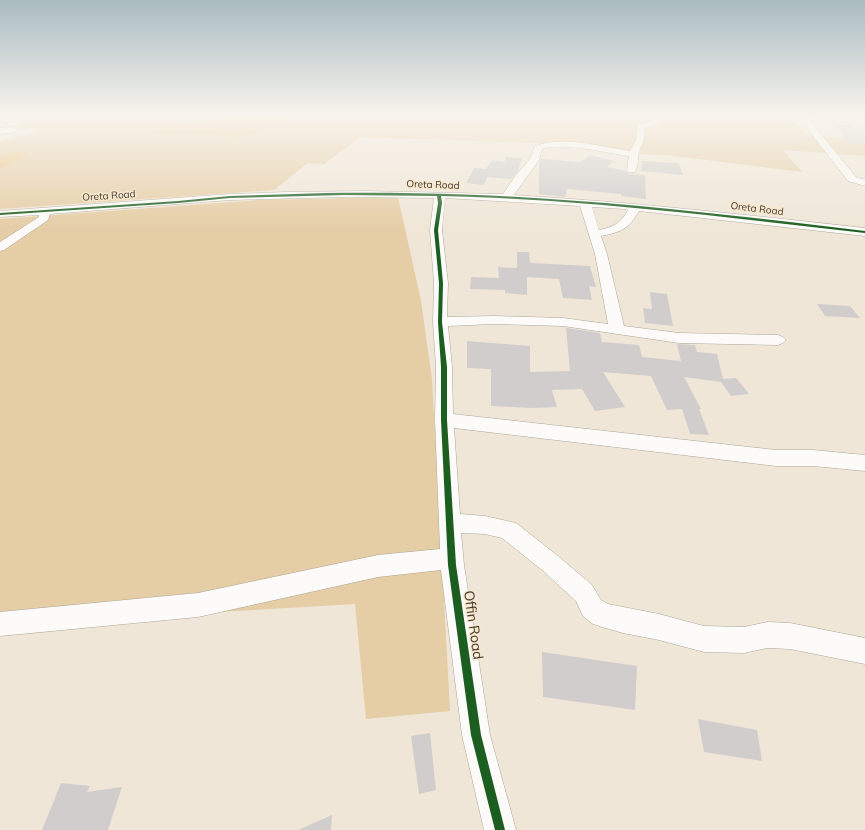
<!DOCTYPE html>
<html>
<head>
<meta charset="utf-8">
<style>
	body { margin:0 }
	canvas { display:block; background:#efe6d7 }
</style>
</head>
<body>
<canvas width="865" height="830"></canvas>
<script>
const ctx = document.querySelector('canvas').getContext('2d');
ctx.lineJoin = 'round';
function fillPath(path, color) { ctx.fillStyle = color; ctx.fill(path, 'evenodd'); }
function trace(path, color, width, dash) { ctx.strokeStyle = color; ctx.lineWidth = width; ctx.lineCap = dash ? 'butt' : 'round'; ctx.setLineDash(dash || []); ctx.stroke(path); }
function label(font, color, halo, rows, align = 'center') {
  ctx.font = font + ' Mulish,sans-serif'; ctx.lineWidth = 3; ctx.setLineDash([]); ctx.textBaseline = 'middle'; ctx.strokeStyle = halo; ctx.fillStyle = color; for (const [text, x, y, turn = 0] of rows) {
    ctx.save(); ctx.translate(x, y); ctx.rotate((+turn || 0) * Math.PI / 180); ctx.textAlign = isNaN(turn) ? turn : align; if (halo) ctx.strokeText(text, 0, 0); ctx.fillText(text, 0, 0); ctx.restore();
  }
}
const green = new Path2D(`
	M36,114H764L773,118L791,119L809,136L865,139V156L783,150L802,172L674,156L629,153L591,145L361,137L324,164L308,163L274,190L0,209V141L34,134L39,128L13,129Z
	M398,197L421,301L432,379L450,711L366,719L355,604L0,625V219L260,200Z`);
const water = new Path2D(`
	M248,114L270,115L291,119L290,123L285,127L240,137L206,134L152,133L155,131L169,128Z
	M18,151L28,152L23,157L0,169V157Z`);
const building = new Path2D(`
	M835,124L851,125L854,129L865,130V145L848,143Z
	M590,155L614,161L607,167L626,171L629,174L645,175L646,199L621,196V194L567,189L565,197L539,194V163L541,159L581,162Z
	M505,157L522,158L518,171L511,179L487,177L484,185L466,183L474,168L486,169L492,160L505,162Z
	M642,161L679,163L683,175L641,171Z
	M517,252H529L530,263L590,266L596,287L589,286L592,300L563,298L559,279L527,277V295L505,293V290L470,289L471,277L499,278L498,267L517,268Z
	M650,292L667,294L673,326L645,323L643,308L652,309Z
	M817,304L850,306L860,318L825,316Z
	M566,328L600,333L602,342L639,345L642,357L681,361L677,344L695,345L697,352L717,354L723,379L736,378L749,394L731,396L721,382L684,377L701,409H699L709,435L690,434L682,409L667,410L651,376L603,372L625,407L595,411L582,389L552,390L557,407L533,408L491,406V369L467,368V341L530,346V372L570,371Z
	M542,652L637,666L635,710L543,697Z
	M698,719L757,730L762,761L704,752Z
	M430,733L436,790L419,794L411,736Z
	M61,783L90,786L87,792L122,787L108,830H42Z
	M332,815L331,830H298Z`);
const minor = new Path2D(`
	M658,114H666L655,125L644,129C646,139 642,143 639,152C637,159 639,165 635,172H629L627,170L629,156C606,153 564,142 542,149L539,160L514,195C631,202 748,215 865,228V236L639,211C628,229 622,232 601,236L607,254L624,326L679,333L778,335L783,337L786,340L783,343L778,345L679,343L563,326L494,324L448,326L452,367L453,414L776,450H813L865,455V471L813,466H776L454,428L460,514L485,516L516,523L558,556L592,585L601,600L608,604L659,614L704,626L744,627L767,622L790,623L865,638V664L790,649L767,648L744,653L704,652L659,640L623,633L602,627L593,624L583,616L576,601L542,570L502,538L485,534L461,533L464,565L490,735L516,830H484L462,735L441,570L378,577L198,617L0,636V612L198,593L378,555L440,549L435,420L436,367L433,322L434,283L430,230L434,198L345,197L230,200L50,214L48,220L4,250L0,251V242L39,217V215L0,217V211L230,194L287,192L364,191L503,194L516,175L530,159L535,146C565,135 600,147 630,151L636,140L637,126L649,121ZM445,198L580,206L595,254L608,324L563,318L494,316L447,317L448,283L442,230ZM592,207L624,209L628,210C621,223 614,227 599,230Z
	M769,114L865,119V123L809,120L856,177L865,180V186L848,181L800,119L772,117H769Z
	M13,127L17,130L16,132L0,134V128Z`);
const cycleway = new Path2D(`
	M326,193C405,192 485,194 564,200C665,207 765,219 865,231V233C724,217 583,199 441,196L442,203L438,230L443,283L442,322L447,367V420L456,565L481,735L505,830H495L471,735L448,565L441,420V367L438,322L439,283L434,230L438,203L437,196L345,195L230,198L178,203L0,215V213L178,201L230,196Z`);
const farStreetnames = [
	["Oreta Road",433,185,2],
	["Oreta Road",109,196,-4],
	["Oreta Road",757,209,7]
];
const nearStreetnames = [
	["Offin Road",473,625,82]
];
fillPath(green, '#e5cda5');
fillPath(water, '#ebc586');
fillPath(building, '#d1cdcc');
trace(minor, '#aba599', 1);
fillPath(minor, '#fdfbf9');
fillPath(cycleway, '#1b5e20');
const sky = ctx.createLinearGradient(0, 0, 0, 230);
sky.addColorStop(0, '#a9bbc1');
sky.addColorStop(0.5, '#f8f4ed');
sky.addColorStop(1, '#f8f4ed00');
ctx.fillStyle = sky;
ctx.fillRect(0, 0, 865, 230);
label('10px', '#413a30', '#f9e8cd', farStreetnames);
label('14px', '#413a30', '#f9e8cd', nearStreetnames);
</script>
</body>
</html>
